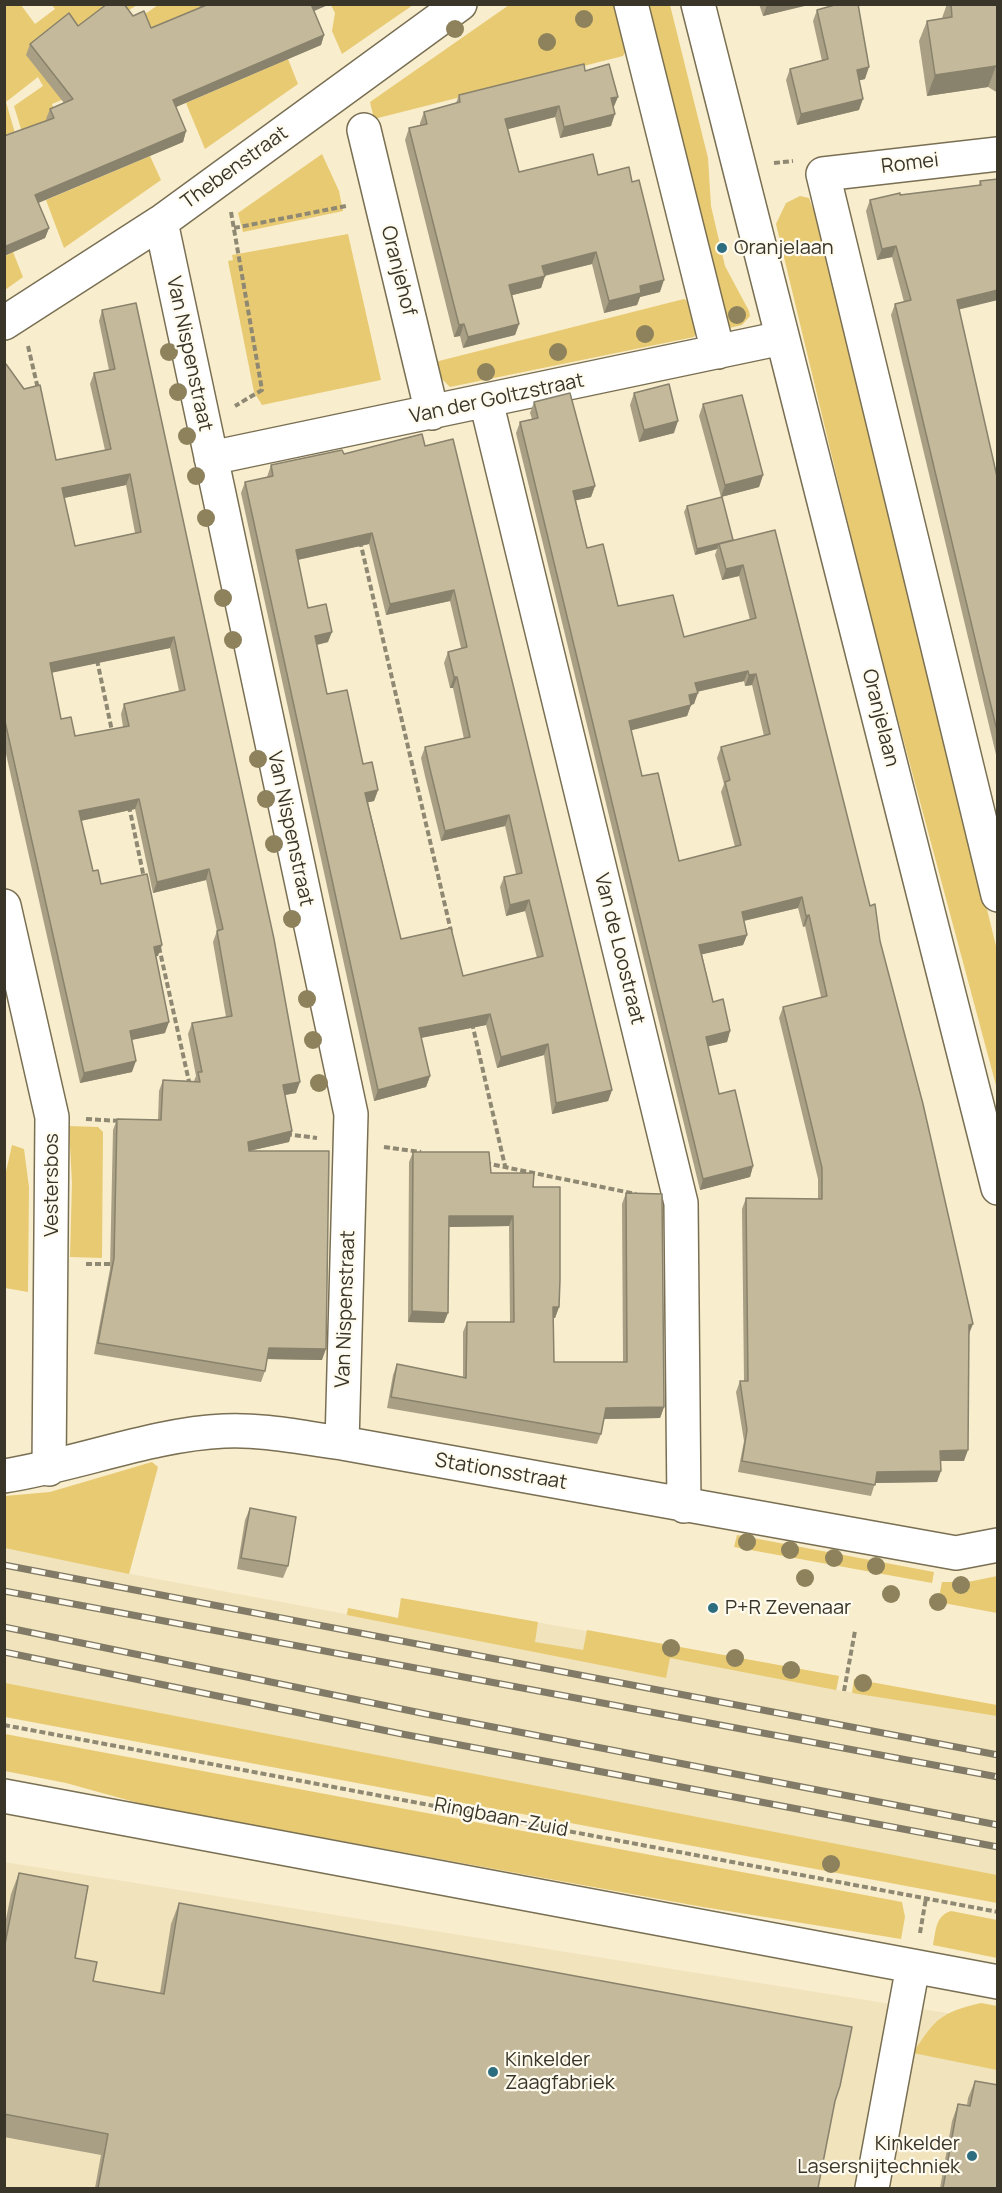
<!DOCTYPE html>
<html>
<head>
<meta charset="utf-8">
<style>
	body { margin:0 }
	#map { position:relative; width:1002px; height:2193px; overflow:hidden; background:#f8edcd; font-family:Manrope,sans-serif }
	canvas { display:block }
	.frame { position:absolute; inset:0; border:6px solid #393528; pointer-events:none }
</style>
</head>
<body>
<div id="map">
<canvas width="1002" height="2193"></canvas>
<div class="frame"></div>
</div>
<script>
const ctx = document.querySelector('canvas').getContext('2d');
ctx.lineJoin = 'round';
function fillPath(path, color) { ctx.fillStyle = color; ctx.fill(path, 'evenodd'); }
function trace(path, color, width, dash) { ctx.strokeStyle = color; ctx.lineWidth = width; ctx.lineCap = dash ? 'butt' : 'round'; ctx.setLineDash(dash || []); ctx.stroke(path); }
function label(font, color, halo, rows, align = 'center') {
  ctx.font = font + ' Manrope,sans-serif'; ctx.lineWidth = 4.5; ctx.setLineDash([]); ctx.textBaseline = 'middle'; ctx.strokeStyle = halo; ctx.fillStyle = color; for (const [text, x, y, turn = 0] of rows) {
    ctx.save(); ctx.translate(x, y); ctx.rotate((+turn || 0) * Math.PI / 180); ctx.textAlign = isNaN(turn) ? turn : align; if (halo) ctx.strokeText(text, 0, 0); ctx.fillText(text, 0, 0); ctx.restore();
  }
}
const built = new Path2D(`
	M4,1536L130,1574L346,1614L348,1608L398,1618L401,1598L839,1676L837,1690L997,1716V1899L5,1711Z
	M4,1862L997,2021V2188H5Z`);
const green = new Path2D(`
	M5,5H21L35,24L55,9L52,5H137L121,15L64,99L52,104C63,135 52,151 36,178L14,106L43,86L38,77L6,102L17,140L5,143Z
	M158,5H245L165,61L145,14Z
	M331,5H413L342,54L332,31L335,13Z
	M509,5H620L630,43L623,56L374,119L370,102Z
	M641,5H670L708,158L711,206L725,266L749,311L750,316L742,325L725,329Z
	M288,59L298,84L205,149L186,103Z
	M322,154L339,191L343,211L243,232L238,213Z
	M150,156L161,180L64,248L46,200Z
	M800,196L809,198L819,225L997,950V1089L871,619L776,224L786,203Z
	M348,234L381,380L262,405L254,392L228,261L233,260L232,255Z
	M13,252L23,277L5,290V256Z
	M684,299L697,307L699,326L694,337L450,387L440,377L435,362Z
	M69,1126L98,1127L103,1132L102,1258L70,1257L72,1183Z
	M12,1145L24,1149L29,1187L28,1292L5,1288V1176Z
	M152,1462L158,1467L129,1574L5,1548V1496L50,1492Z
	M737,1535L934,1572L932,1583L734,1547Z
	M997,1576V1613L938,1602L942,1582H968Z
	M401,1598L538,1622L535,1642L583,1650L587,1630L839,1676L836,1690L670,1658L666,1678L347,1615L348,1608L398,1618Z
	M854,1679L997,1705V1716L852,1693Z
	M5,1683L997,1875V1903L5,1717Z
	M5,1734L902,1902L905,1917L901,1939L703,1907L149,1806L66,1783L5,1771Z
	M951,1911L997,1920V1958L933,1945C936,1931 935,1916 951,1911Z
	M981,2003L997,2006V2070L913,2053C936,2018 940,2013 981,2003Z`);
const path = new Path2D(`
	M774,163L793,161
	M231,212L262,390L235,406
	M234,228L346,206
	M28,346L38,389
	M360,541L451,931
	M97,660L112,731
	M129,806L144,878
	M159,947L190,1086
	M472,1023L505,1166
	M86,1119L120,1121
	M286,1134L317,1138
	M384,1147L421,1152
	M485,1163L636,1194
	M86,1264H114
	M844,1691L855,1631
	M4,1725L998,1912
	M920,1933L926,1898`);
const minor = new Path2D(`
	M631,4L718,352
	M698,4L998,1188
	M364,130L432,413
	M998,154L823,174L998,895
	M161,222L351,1114L342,1443
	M4,323L161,222L460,4
	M486,401L681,1203L684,1506
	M211,458L782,338
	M4,906L52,1117L49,1469
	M4,1476C76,1465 153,1434 224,1431C263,1429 303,1438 342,1443L956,1553L998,1545
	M4,1796L998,1982
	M872,2188L913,1966`);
const rail = new Path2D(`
	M4,1565L998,1755
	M4,1591L998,1777
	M4,1627L426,1714L998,1825
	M4,1652L402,1734L998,1847`);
const trees = [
	[584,19],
	[455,29],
	[547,42],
	[737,315],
	[645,334],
	[169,352],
	[558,352],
	[486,372],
	[178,392],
	[187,436],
	[196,476],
	[206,518],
	[223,598],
	[233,640],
	[258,759],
	[266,799],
	[274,844],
	[292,919],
	[307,999],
	[313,1040],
	[319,1083],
	[747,1542],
	[790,1550],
	[834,1558],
	[876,1566],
	[805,1578],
	[961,1585],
	[891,1594],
	[938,1602],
	[671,1648],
	[735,1658],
	[791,1670],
	[863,1683],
	[831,1864]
];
const wall = new Path2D(`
	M198,4H330L314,11L324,35L321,45L176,107L186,131L183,142L38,203L49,228L45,238L4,256L47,121L46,119L50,109L64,103L26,55L30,44L78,26L133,16L151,28L201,8Z
	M759,4H809L763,16Z
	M947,4H998V93L988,87L927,96L919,41L927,21L942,18Z
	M817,10L865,79L859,80V110L797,125L786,80L790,69L822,61L813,21Z
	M585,71L614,108L611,126L560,138L555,117L507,129L519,172L598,175L660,292L640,297L637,305L604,313L592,264L545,276L541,288L512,295L519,324L515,335L463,348L460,336L454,337L405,140L409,128L420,125V123L424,112L456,103L459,95Z
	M998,179L959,309L998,481V763L891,315L895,304L904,302L892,257L877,260L866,211L870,200L979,185L980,181Z
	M102,310L296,1093L285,1095L292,1131L289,1142L249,1151L322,1360L267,1359L265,1371L261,1382L94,1354L110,1269L113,1130L117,1119L158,1120L159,1091L163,1080L194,1081L196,1076L188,1034L192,1023L226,1017L213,942L217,931L206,880L153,893L135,809L81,821L93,871L101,884L158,956H156L165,1033L132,1040V1072L80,1083L4,745V365L56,460L105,450L90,384L94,373L109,370L99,321ZM126,485L135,533L75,546L64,498ZM170,648L179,691L124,704L121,714L123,727L75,736L61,719L52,672Z
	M634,393L674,433L639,442L630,405Z
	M534,402L595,486L591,497L576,500L587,548L618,606L684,637L750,620L739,576L722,580L715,555L717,549L695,555L684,512L687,506L732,541L775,530L870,906L880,941L969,1334L964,1461H941L937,1482L875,1483L871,1496L738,1472L744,1441L736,1392L740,1381H744L742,1209L746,1198L818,1199V1179L779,1018L783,1007L821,997L805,926L803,927L798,908L744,921L747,935L743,945L702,954L713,1002L730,1031L727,1042L708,1046L719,1094L753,1166L750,1177L700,1190L516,433L520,422L532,419L530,413ZM744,681L745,686L752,685L764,736L721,747L717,758L724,784L721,792L735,847L679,861L642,776L631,730L687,716L691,705L694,704L697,692Z
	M703,404L763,475L759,487L721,497L699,416Z
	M422,434L612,1090L608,1101L552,1114L544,1055L497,1068L486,1025L421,1038L430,1076L426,1087L374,1101L241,493L245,482L267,477L271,465L344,454ZM369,544L386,615L450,601L461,648L448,652L444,663L450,688H453L464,739L425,747L421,758L425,776L441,841L505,826L516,874L504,877L500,887L506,916L525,911L537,958L463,976L401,939L368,802L374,801L378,790L363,764L327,694L317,645L328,642L308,608L298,560Z
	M413,1152L491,1173L533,1187L559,1307L555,1318H554V1362H623L622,1204L626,1193L664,1407L660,1418L604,1419L601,1434L597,1444L387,1408L393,1375L397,1364L463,1377V1332L467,1322H510L509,1226L449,1227L444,1323L408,1322L409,1162Z
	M250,1508L288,1566L283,1578L237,1569L245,1520Z
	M19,1873L75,1958L93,1981L160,1993L171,1924L179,1903L834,2102L818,2188H95L101,2155L4,2137V1929L11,1894Z
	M975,2081L998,2188H940L952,2121L958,2104L967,2105L968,2098Z`);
const shadedWall = new Path2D(`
	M311,4H330L307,14Z
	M809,4V5L763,16L767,5Z
	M324,35L321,45L169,110L173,100Z
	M996,66L988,87L927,96L935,75Z
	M869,67L865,79L853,82L857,70Z
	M618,97L613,109L611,98Z
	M863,99L859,110L797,125L801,114Z
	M559,106L555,117L501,131L505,119Z
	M615,114L611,126L560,138L564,127Z
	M186,131L183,142L31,206L35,195Z
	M49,228L45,238L4,256V247Z
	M896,246L892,257L877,260L882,249Z
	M596,252L592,264L538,277L542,266Z
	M545,276L541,288L505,297L509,285Z
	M664,280L660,292L640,297L637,305L604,313L609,301L640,286Z
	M998,290V300L953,311L957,300Z
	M464,324L460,336L454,337L459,325Z
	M519,324L515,335L463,348L468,337Z
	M678,421L674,433L639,442L644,430Z
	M130,474L126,485L59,499L62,488Z
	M763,475L759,487L721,497L725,485Z
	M595,486L591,497L569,502L573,491Z
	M372,533L369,544L292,561L296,550Z
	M733,540L730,546L719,544L717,549L695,555L697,549Z
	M743,565L739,576L722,580L726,569Z
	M454,590L450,601L386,615L390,604Z
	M332,632L328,642L311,646L315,636Z
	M174,637L170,648L46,674L50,663Z
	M748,671L744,681L691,693L695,683Z
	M756,674L752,685L745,686L749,675Z
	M454,677H457L453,688H450Z
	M698,693L694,704L685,706L689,695Z
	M691,705L687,716L625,732L629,721Z
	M378,790L374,801L361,804L365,793Z
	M139,799L135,809L75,822L79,811Z
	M509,815L505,826L441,841L445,831Z
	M209,869L206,880L153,893L157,882Z
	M802,897L798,908L738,922L742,912Z
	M529,900L525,911L506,916L510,905Z
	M809,915L805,926L803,927L806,916Z
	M747,935L743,945L695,956L699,945Z
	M162,945L158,956L151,957L154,947Z
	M490,1014L486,1025L415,1039L419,1028Z
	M169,1022L165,1033L126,1041L130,1031Z
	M730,1031L727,1042L702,1048L706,1037Z
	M548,1044L544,1055L497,1068L501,1057Z
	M136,1061L132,1072L80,1083L84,1073Z
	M430,1076L426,1087L374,1101L378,1090Z
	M300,1082L296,1093L279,1096L283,1085Z
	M612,1090L608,1101L552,1114L556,1103Z
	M292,1131L289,1142L244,1152L248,1142Z
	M753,1166L750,1177L700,1190L703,1179Z
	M449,1216H513L509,1226L445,1227Z
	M553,1307H559L555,1318H550Z
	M412,1311L448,1313L444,1323L408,1322Z
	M973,1324L969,1334V1325Z
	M269,1348L326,1349L322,1360L265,1359Z
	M664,1407L660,1418L602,1419L606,1408Z
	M968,1450L964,1461H937L940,1451Z
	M941,1471L937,1482L873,1483L877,1472Z`);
const building = new Path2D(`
	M107,4H124L133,16L144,11L151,28L209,4H311L324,35L173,100L186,131L35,195L49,228L4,247V136L54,118L50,109L73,99L30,44L69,13L78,26Z
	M838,4H858L869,67L857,70L863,99L801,114L790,69L828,59L817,10Z
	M951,4H998V67L996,66L935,75L927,21L952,17Z
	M584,64L585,71L609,64L618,97L611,98L615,114L564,127L559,106L505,119L519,172L593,154L598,175L629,167L632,182L639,180L664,280L640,286L641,293L609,301L596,252L542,266L545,276L509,285L519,324L468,337L464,324L459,325L409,128L427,124L424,112L460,102L459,95Z
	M998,179V290L957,300L998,481V735L895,304L911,300L896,246L882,249L870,200L900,193V195L981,185L980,181Z
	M136,303L274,939L300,1082L283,1085L292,1131L248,1142L249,1151H329L326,1349L269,1348L265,1371L98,1343L114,1258L117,1119L161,1120L163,1080L200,1082L198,1072H202L192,1023L232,1016L217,931L223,929L209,869L157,882L139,799L79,811L93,871L98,870L101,884L147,874L162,945L154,947L169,1022L130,1031L136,1061L84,1073L4,717V365L6,364L24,389L40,385L56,460L111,449L94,373L115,369L102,310ZM130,474L141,532L75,546L62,488ZM174,637L185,690L124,704L129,726L75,736L71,717L61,719L50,663Z
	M669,384L678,421L644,430L634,393Z
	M570,393L595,486L573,491L587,548L603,544L618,606L673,595L684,637L756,618L743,565L726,569L719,544L775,530L870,906L875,904L880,941L923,1104L973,1324L969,1325L968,1450L940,1451L941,1471L877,1472L875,1485L742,1461L747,1430L740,1381H748L746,1198L822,1199V1168L783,1007L827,996L809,915L806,916L802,897L742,912L747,935L699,945L713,1002L723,999L730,1031L706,1037L719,1094L735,1090L753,1166L703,1179L520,422L538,418L534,402ZM748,671L749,675L756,674L770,734L721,747L730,780L725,782L741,845L679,861L658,773L642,776L629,721L691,705L689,695L698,693L695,683Z
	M742,395L763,475L725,485L703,404Z
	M422,434L425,446L453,439L612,1090L556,1103L548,1044L501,1057L490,1014L419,1028L430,1076L378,1090L245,482L273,476L271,465L342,450L344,454ZM372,533L390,604L454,590L467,647L448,652L454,677H457L470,737L425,747L429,765L445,831L509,815L522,873L504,877L510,905L529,900L543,956L463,976L451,928L401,939L365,793L378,790L372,762L363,764L347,690L327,694L315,636L332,632L326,604L308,608L296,550Z
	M722,497L733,540L697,549L687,506Z
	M413,1152H489L491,1173H534L533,1187H560V1280L559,1307H553L554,1362H627L626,1193L662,1194L664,1407L606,1408L601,1434L391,1397L397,1364L466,1378L467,1322H514L513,1216H449L448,1313L412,1311Z
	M250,1508L296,1517L288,1566L241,1558Z
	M19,1873L88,1886L75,1958L97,1962L93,1981L164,1994L179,1903L852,2027L840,2086L835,2101L818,2188H98L108,2134L4,2114V1949Z
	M975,2081L998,2085V2188H943L958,2104L970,2106Z`);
const markers = [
	[722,248,6,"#2c6d80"],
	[713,1608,6,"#2c6d80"],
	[493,2072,6,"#2c6d80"],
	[972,2156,6,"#2c6d80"]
];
const streetNames = [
	["Romei",910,164,-7],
	["Thebenstraat",235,168,-36],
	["Oranjehof",398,271,76],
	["Van Nispenstraat",189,354,78],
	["Van der Goltzstraat",497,399,-12],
	["Oranjelaan",880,718,76],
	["Van Nispenstraat",290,829,78],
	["Van de Loostraat",619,949,76],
	["Vestersbos",52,1185,-90],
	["Van Nispenstraat",346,1309,-88],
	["Stationsstraat",501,1472,10],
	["Ringbaan-Zuid",501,1818,11]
];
const poiNames = [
	["Oranjelaan",734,248],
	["P+R Zevenaar",725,1608],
	["Kinkelder",505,2060],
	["Zaagfabriek",505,2083],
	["Kinkelder",960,2144,"right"],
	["Lasersnijtechniek",960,2167,"right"]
];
fillPath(built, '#f1e3bc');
fillPath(green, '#e8ca72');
trace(minor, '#796f53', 36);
trace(path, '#8f8873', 4, [6, 3]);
trace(minor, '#fff', 33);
trace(rail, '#807a66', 7);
trace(rail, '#fffbee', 4.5, [14]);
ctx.fillStyle = '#8e825d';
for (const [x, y] of trees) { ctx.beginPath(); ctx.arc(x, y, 9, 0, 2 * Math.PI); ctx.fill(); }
fillPath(wall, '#a99f85');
fillPath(shadedWall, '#89826c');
fillPath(building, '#c4b99b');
trace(building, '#89826c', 1.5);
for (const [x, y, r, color] of markers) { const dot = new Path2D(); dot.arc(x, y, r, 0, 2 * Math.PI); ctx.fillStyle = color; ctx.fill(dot); trace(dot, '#fffbee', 2); }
label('20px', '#393528', '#fffbee', streetNames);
label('20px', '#393528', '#fffbee', poiNames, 'left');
</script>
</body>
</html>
